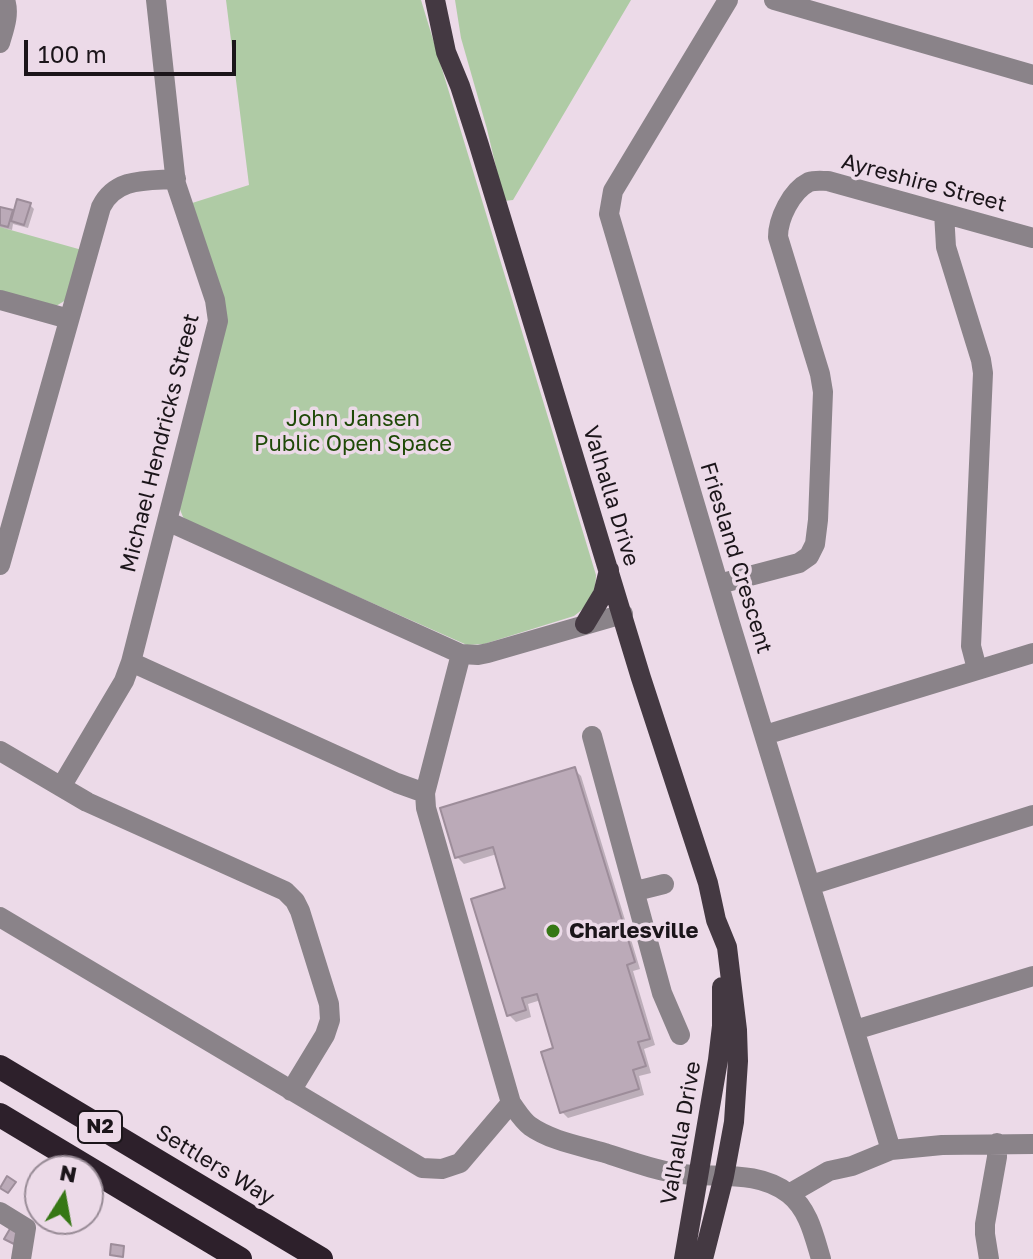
<!DOCTYPE html>
<html>
<head>
<meta charset="utf-8">
<style>
	body { margin:0 }
	#map { position:relative; width:1033px; height:1259px; overflow:hidden; background:#ecdae8; font-family:"Golos Text",sans-serif }
	canvas { display:block }
	.north { position:absolute; left:24px; top:1155px; width:80px; height:80px; box-sizing:border-box; background:#ecdae8; border:2px solid #988b96; border-radius:50%; rotate:11deg; font-size:22px; font-weight:700; line-height:32px; text-align:center; color:#1b151a }
	.north::after { content:''; display:block; margin:auto; width:28px; height:36px; background:#367715; clip-path:polygon(50% 0,100% 100%,50% 72%,0 100%) }
	.scale { position:absolute; left:24px; top:40px; width:212px; height:36px; box-sizing:border-box; border:4px solid #1b151a; border-top:0; padding-left:10px; font-size:24px; line-height:28px; white-space:nowrap; color:#1b151a; -webkit-text-stroke:6px #ecdae8; paint-order:stroke }
</style>
</head>
<body>
<div id="map">
<canvas width="1033" height="1259"></canvas>
<div class="north">N</div>
<div class="scale">100 m</div>
</div>
<script>
const ctx = document.querySelector('canvas').getContext('2d');
ctx.lineJoin = 'round';
function fillPath(path, color) { ctx.fillStyle = color; ctx.fill(path, 'evenodd'); }
function trace(path, color, width, dash) { ctx.strokeStyle = color; ctx.lineWidth = width; ctx.lineCap = dash ? 'butt' : 'round'; ctx.setLineDash(dash || []); ctx.stroke(path); }
function label(font, color, halo, rows, align = 'center') {
  ctx.font = font + ' "Golos Text",sans-serif'; ctx.lineWidth = 7; ctx.setLineDash([]); ctx.textBaseline = 'middle'; ctx.strokeStyle = halo; ctx.fillStyle = color; for (const [text, x, y, turn = 0] of rows) {
    ctx.save(); ctx.translate(x, y); ctx.rotate((+turn || 0) * Math.PI / 180); ctx.textAlign = isNaN(turn) ? turn : align; if (halo) ctx.strokeText(text, 0, 0); ctx.fillText(text, 0, 0); ctx.restore();
  }
}
const green = new Path2D(`
	M226,0H421L596,575C596,592 589,606 574,616L484,644L467,645L187,521L183,517L179,507L225,321L189,204L249,185Z
	M455,0H631L513,200L504,201L487,129L461,38Z
	M0,227L82,250L66,300L56,306L0,295Z`);
const shadow = new Path2D(`
	M30,205L34,209L28,228L13,224L12,230L0,227V209L15,213Z
	M575,770L581,776L640,969L633,971L655,1045L644,1049L651,1073L639,1076L644,1095L568,1118L562,1112L556,1049L541,1000L528,1004L531,1017L516,1022L509,1015L508,890L497,854L464,864L457,857Z`);
const building = new Path2D(`
	M17,199L31,203L24,225L11,221Z
	M0,207L13,210L8,227L0,225Z
	M575,767L635,962L627,965L650,1039L638,1042L646,1066L633,1070L639,1089L560,1113L541,1052L553,1048L537,994L522,998L526,1010L507,1016L471,899L505,888L493,847L455,858L440,808Z
	M7,1176L16,1182L8,1193L0,1188Z
	M11,1227L20,1232L14,1244L4,1239Z
	M111,1244L124,1246L123,1257L110,1255Z`);
const minor = new Path2D(`
	M728,0L613,191L609,214L730,623L891,1150
	M774,0L1033,75
	M0,43C4,29 10,14 5,0
	M944,213L946,247L981,360L983,373L971,646L977,669
	M0,300L69,319
	M167,521L461,654L478,655L488,653L623,614
	M0,565L101,207C116,177 147,181 176,179
	M719,584L799,563L809,556L815,544L818,520L823,392L820,374L778,237C778,219 791,191 809,182C815,180 822,181 828,181L1033,238
	M461,654L425,793L426,808L511,1103C517,1111 522,1120 530,1126C551,1141 581,1146 605,1153C630,1161 656,1171 682,1174C718,1178 759,1170 789,1194C809,1210 814,1236 821,1259
	M131,662L397,783L425,793
	M765,735L1033,653
	M592,736L662,993L680,1035
	M0,751L87,802L285,891L295,901L300,911L329,1004L330,1020L325,1035L291,1091
	M61,787L124,681L131,662L218,321L215,300L176,184L156,0
	M811,885L1033,815
	M636,891L664,884
	M0,917L422,1168L442,1169L460,1163L511,1103
	M855,1030L1033,976
	M789,1194L829,1171L852,1166L891,1150L942,1145L1033,1144
	M0,1212L26,1228L21,1259
	M989,1259L985,1234V1224L997,1157V1143`);
const major = new Path2D(`
	M435,0L446,52L460,86L479,145L641,678L708,883L716,920L727,947L737,1030L738,1061L734,1122L724,1176L703,1259
	M585,624L603,594L609,570
	M684,1259L718,1060L722,1026V987`);
const highway = new Path2D(`
	M0,1067L321,1259
	M0,1115L240,1259`);
const markers = [
	[553,931,8,"#367715"]
];
const shields = [
	[100,1127,44]
];
const shieldNames = [
	["N2",100,1127]
];
const streetNames = [
	["Ayreshire Street",924,183,15],
	["Michael Hendricks Street",160,443,-76],
	["Valhalla Drive",611,496,73],
	["Friesland Crescent",736,558,73],
	["Valhalla Drive",681,1133,-80],
	["Settlers Way",215,1165,31]
];
const parkNames = [
	["John Jansen",353,419],
	["Public Open Space",353,444]
];
const poiNames = [
	["Charlesville",569,931]
];
fillPath(green, '#afcba5');
fillPath(shadow, '#0003');
fillPath(building, '#bbaab8');
trace(building, '#9d8d9a', 2);
trace(minor, '#8a8389', 20);
trace(major, '#443942', 20);
trace(highway, '#2d202b', 24);
for (const [x, y, r, color] of markers) { const dot = new Path2D(); dot.arc(x, y, r, 0, 2 * Math.PI); ctx.fillStyle = color; ctx.fill(dot); trace(dot, '#ecdae8', 3); }
for (const [x, y, w] of shields) { const box = new Path2D(); box.roundRect(x - w / 2, y - 16, w, 32, 6); ctx.fillStyle = '#ecdae8'; ctx.fill(box); trace(box, '#1b151a', 2); }
label('bold 20px', '#1b151a', null, shieldNames);
label('22px', '#1b151a', '#ecdae8', streetNames);
label('22px', '#1e4907', '#ecdae8', parkNames);
label('bold 22px', '#1b151a', '#ecdae8', poiNames, 'left');
</script>
</body>
</html>
